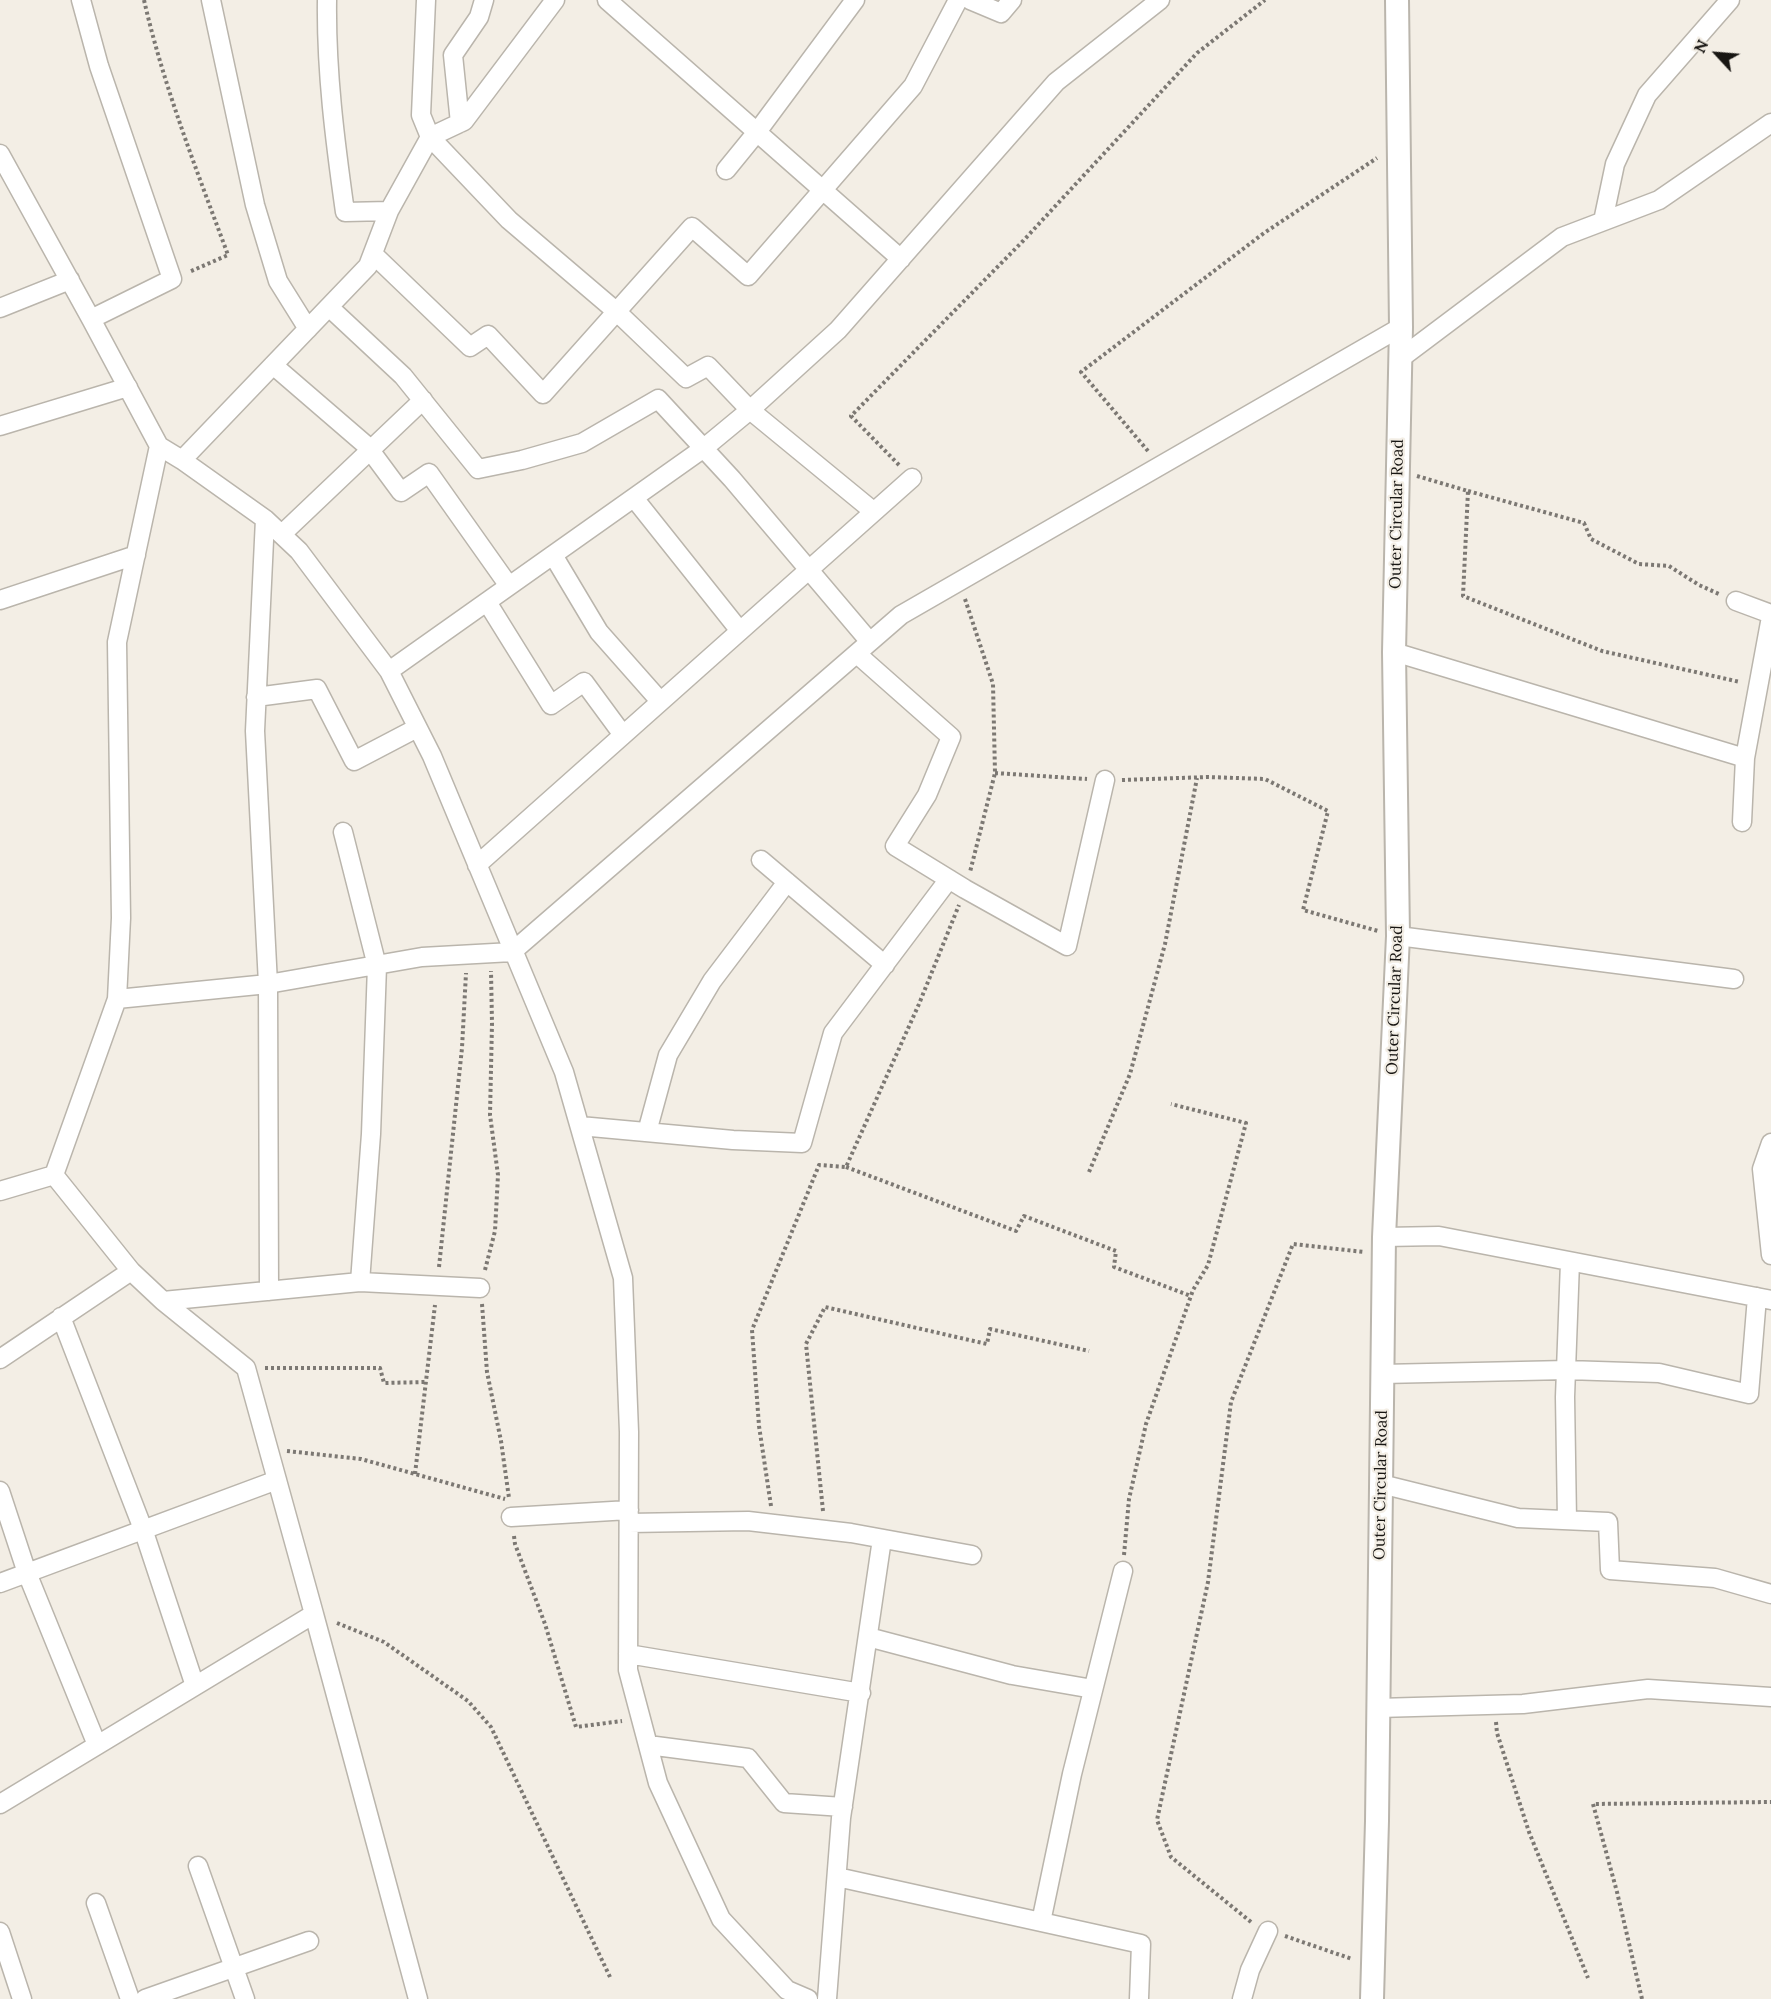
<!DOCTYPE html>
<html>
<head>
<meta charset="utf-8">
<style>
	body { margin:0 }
	#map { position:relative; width:1771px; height:1999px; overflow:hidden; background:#f3eee5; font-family:Lora,serif }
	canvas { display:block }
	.north { position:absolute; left:1687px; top:24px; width:60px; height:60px; -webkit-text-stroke:4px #f3eee5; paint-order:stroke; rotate:296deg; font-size:16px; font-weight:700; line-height:24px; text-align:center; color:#181613 }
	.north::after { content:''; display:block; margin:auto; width:21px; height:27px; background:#181613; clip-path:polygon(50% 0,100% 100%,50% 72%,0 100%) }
</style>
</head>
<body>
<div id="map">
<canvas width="1771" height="1999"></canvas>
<div class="north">N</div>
</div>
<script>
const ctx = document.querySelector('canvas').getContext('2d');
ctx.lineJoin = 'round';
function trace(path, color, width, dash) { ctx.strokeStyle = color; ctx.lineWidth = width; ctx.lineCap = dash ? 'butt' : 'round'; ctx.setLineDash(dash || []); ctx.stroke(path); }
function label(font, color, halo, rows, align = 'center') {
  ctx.font = font + ' Lora,serif'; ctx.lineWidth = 4.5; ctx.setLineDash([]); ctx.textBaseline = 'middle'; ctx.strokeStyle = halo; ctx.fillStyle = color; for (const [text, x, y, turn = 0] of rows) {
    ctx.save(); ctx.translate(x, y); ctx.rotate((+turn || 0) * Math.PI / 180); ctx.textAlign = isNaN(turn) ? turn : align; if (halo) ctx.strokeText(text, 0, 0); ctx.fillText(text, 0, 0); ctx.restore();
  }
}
const path = new Path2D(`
	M144,0C164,88 197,171 228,255L189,272
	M1148,451L1081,372L1264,233L1377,158
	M899,465L851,416L1023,241L1197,53L1265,0
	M1417,476L1468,491L1463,596L1602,651L1740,682
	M1468,491L1584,523L1591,539L1639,564L1669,566L1699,585L1721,595
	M965,599L993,684L995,773L970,872
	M995,773L1087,779
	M1122,780L1208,777L1265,779L1328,811L1303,910L1378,931
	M846,1167L1016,1231L1024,1216L1116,1251L1114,1267L1191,1296
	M1089,1172L1130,1074L1165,944L1197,778
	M439,1267L462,1048L466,973
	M485,1270L495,1231L498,1175L490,1115L492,1023L491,971
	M482,1304L487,1372L501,1441L509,1498
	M265,1368H380L384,1383L426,1382
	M287,1451L361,1459L505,1499
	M415,1474L435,1305
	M771,1506L759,1426L752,1330L819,1165L846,1167L919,1004L959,905
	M823,1511L806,1344L825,1307L987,1344L990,1329L1089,1351
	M514,1536L515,1544L545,1624L576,1727L622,1721
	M1124,1555L1129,1499L1146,1424L1193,1290L1208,1265L1246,1123L1171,1104
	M337,1623L384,1642L468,1701L491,1727L610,1977
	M1496,1722L1497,1733L1529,1832L1588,1978
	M1251,1922L1171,1857L1157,1820L1208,1582L1231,1402L1293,1244L1364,1252
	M1285,1936L1352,1959
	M1642,1999L1617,1892L1593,1804L1771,1802`);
const minor = new Path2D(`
	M81,0L99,66L172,279L91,319
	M211,0L255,205L278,281L308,329
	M327,0C326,71 335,141 345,212L389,211
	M426,0L421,115L430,137L509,220L617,312L686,378L708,366L750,410L873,511
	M607,0L901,259
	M970,0L1001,13L1012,0
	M460,123L453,55L479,17L484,0
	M0,154L91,319L159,446L182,460L265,519L299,551L389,671L432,756L564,1072L623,1278L629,1432L628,1670L658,1783L721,1919L787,1990L808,1999
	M726,170L757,132L855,0
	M1603,221L1615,164L1647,95L1730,0
	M373,254L470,347L488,335L543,394L692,227L748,276L913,86L958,0
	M329,307L403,376L478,469L522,460L582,443L658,399L732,479L870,642
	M0,308L70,280
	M1401,358L1562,237L1659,200L1771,123
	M273,365L367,446L401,492L429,473L509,586
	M0,426L128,387
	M182,460L368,266L389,211L430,137L464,121L555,0
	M634,498L740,631
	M265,519L255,731L268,984L269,1291
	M282,534L423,400
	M553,555L599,632L660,701
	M0,600L136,555
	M1736,601L1771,614
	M487,602L551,705L584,682L623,735
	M1394,652L1745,758
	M857,654L951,737L927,795L895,846L965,889L1067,946L1105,780
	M389,671L704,448L750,410L838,330L1056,82L1160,0
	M256,697L317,689L354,761L417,728
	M1742,822L1745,758L1771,617
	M343,832L377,966L371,1134L360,1282
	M761,860L885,965
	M477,865L912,478
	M1398,936L1734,979
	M117,999L268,984L422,957L512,952L901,615L1401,327
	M580,1126L733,1140L802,1143L833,1033L949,879
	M647,1132L668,1055L712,981L787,882
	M1771,1143L1762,1169L1771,1255
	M0,1191L54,1175
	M1384,1237L1439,1236L1771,1300
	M131,1271L163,1301L360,1282L480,1288
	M163,1301L246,1368L314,1614
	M61,1317L143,1529L195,1686
	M0,1359L131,1271L54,1175L117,999L121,918L117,642L159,446
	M1382,1374L1567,1370L1659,1373L1749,1394L1757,1297
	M1381,1484L1518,1518L1608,1522L1610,1570L1715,1578L1771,1594
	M0,1491L27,1573L97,1745
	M511,1517L629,1510
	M1567,1520L1565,1397L1570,1262
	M629,1523L748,1521L851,1533L972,1555
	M0,1583L277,1480
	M868,1637L1012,1675L1093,1689
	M628,1654L861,1693
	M1378,1708L1523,1704L1648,1689L1771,1697
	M648,1745L748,1758L784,1803L843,1807
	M0,1804L314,1614L418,1999
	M198,1866L245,1999
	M837,1877L1141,1944L1139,1999
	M96,1903L130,1999
	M1041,1922L1072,1774L1123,1571
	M0,1932L22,1999
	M145,1999L309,1941
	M827,1999L841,1818L882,1539
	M1242,1999L1250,1970L1268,1931`);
const tertiary = new Path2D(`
	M1372,1999L1377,1821L1384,1237L1398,936L1394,652L1401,327L1397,0`);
const streetNames = [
	["Outer Circular Road",1397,514,-89],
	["Outer Circular Road",1395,1000,-88],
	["Outer Circular Road",1381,1485,-89]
];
trace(minor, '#bab5ac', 21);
trace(tertiary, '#bab5ac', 26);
trace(path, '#7c7873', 4, [3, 3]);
trace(minor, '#fff', 18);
trace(tertiary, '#fff', 22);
label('16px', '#181613', '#f3eee5', streetNames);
</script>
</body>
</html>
